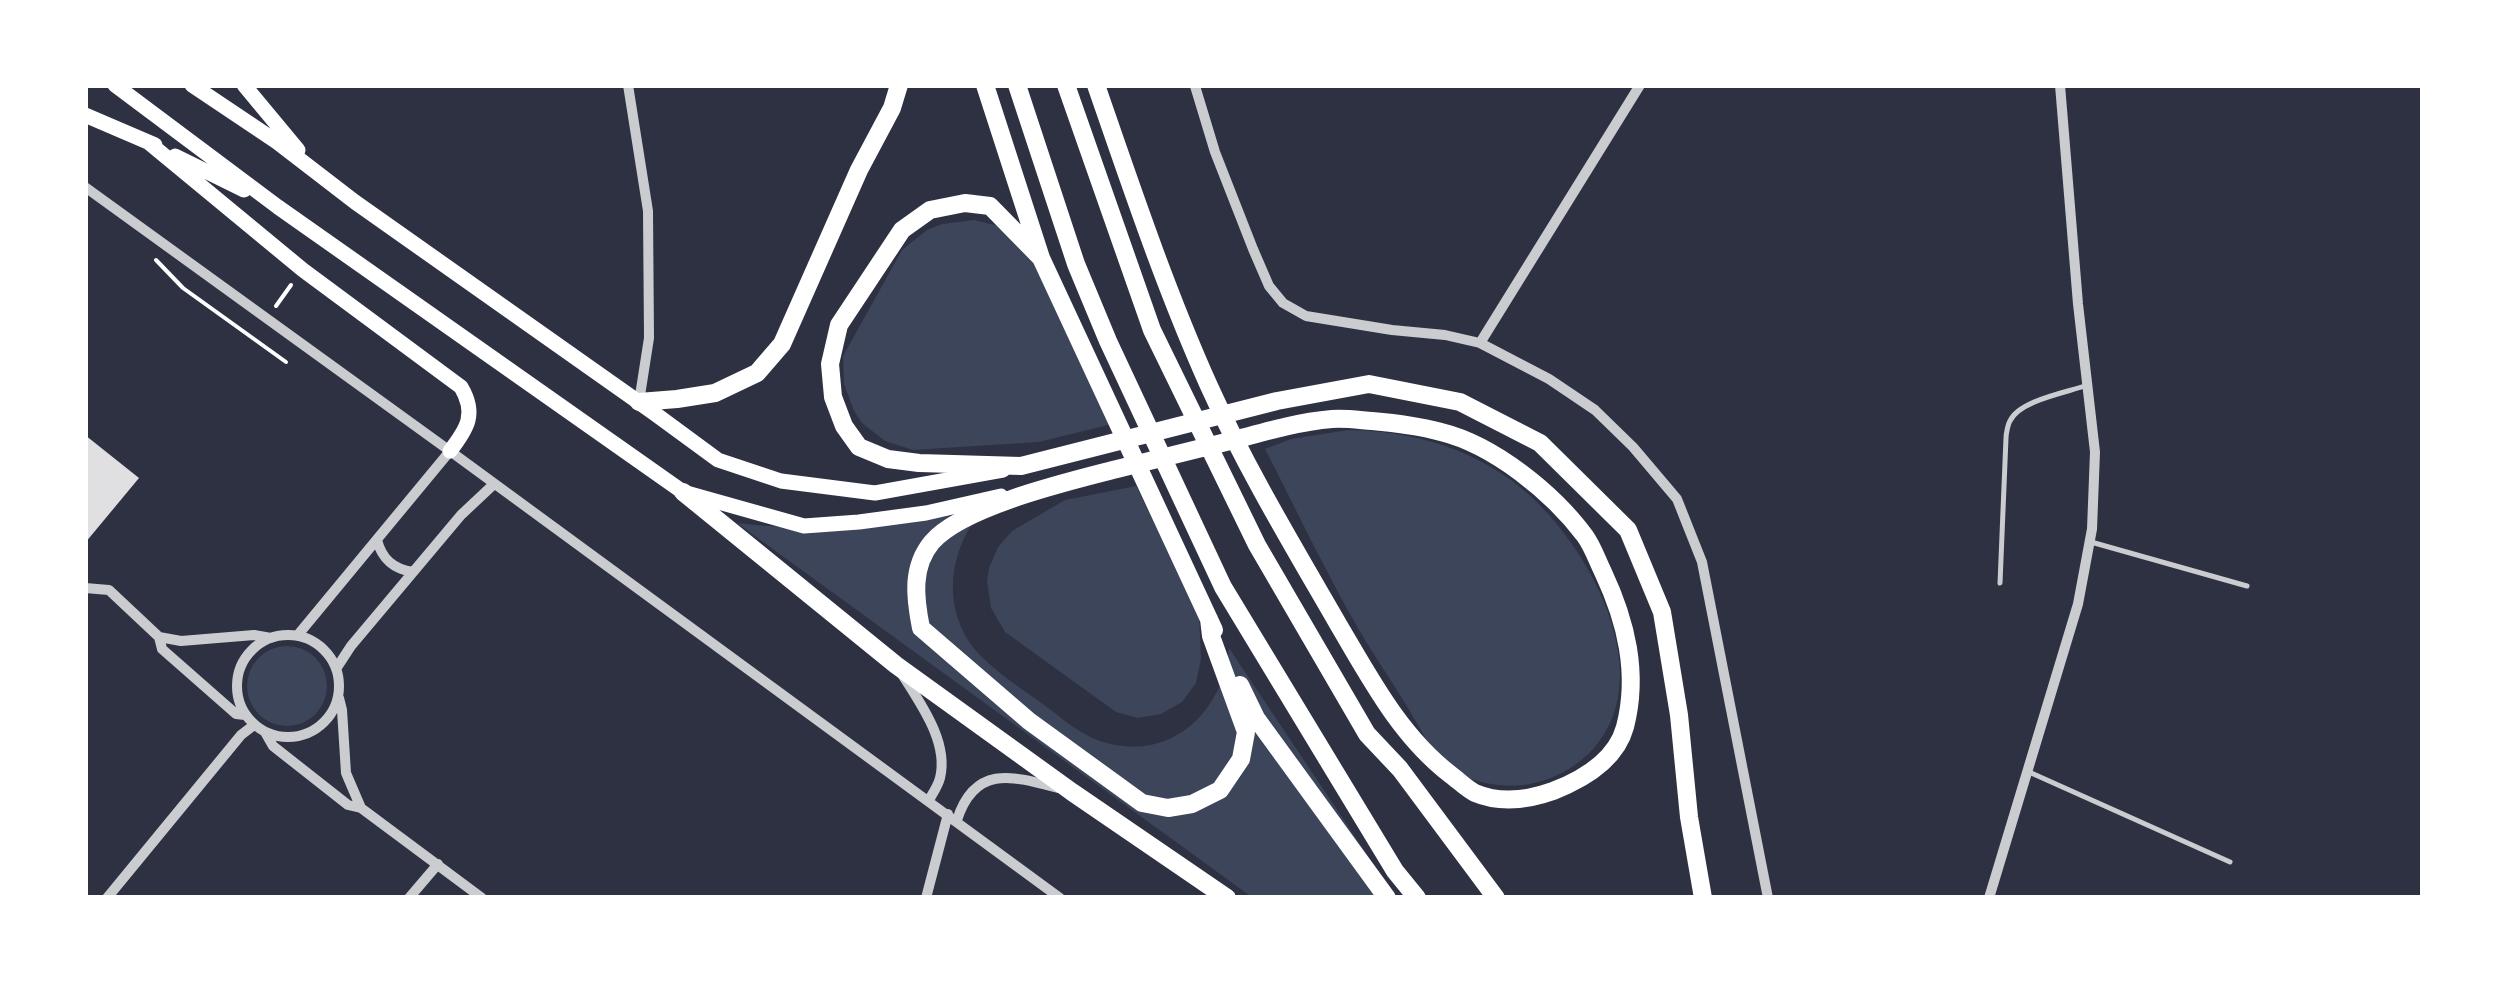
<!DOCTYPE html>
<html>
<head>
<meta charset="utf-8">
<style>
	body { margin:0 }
	#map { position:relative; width:2508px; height:983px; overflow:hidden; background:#2d3142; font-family:"PT Serif",serif }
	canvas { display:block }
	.frame { position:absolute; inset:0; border:88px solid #fff; pointer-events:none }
</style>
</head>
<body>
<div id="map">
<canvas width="2508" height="983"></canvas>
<div class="frame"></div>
</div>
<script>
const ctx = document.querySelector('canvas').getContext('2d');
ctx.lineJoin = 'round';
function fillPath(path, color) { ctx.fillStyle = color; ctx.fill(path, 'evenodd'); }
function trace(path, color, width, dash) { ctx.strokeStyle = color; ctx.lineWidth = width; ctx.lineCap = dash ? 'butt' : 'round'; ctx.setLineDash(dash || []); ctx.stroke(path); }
const green = new Path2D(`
	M974,220L1003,227L1027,244L1112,424L1039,442L913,450L885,441L862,423L854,411L844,384L843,356L902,250L927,230L942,224Z
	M1348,430C1408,431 1462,445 1511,480C1581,530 1663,670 1594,748C1577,767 1555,779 1530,784C1503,789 1465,783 1444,763C1431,751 1414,717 1403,700C1389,677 1373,654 1359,630C1325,571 1296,509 1265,449L1291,439Z
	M1136,486L1199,613L1201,659L1196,683L1182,702L1161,714L1138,718L1116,712L1005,632L991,608L987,581L989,568L998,547L1012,531L1065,500Z
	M983,509C947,551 940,614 981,656C997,672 1017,686 1036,699C1056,713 1077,733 1100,741C1168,764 1223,714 1229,648L1396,898H1253L737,523C823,533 898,528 983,509Z
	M247 686a40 40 0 1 1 80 0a40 40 0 1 1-80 0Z`);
const building = new Path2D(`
	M85,435L139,478L85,543Z`);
const path = new Path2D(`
	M156,260L183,288L286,362
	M276,306L291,285`);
const service = new Path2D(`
	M2091,542L2247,586
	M2000,583L2006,438C2006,434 2008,424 2010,421C2019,401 2064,393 2085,386
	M2029,772L2230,862`);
const minor = new Path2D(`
	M628,85L648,211L649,338L639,402
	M1195,86L1215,152L1253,249L1269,286L1283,303L1306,316L1392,330L1445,335L1480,343L1549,379L1595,410L1633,447L1677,499L1702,562L1768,898
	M85,187L450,451L1060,898
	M1480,343L1640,85
	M377,540C382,559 393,569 413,572
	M85,588L109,590L159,637L162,649L236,714L245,715
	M237 686a51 51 0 1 1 102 0a51 51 0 1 1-102 0Z
	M297,636L450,451
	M159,637L181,641L254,635L271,638
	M336,669L351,646L461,515L494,484
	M902,674C920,703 949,742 940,778C938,786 933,793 929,800
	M339,698L342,710L346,773L361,808
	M265,732L273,746L348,805L361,808L482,898
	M957,820C975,764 1013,776 1058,788
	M107,898L241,735L254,725
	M409,898L438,864
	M926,898L948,814
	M1989,898L2078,604L2092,529L2095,452L2078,304L2060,85`);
const primary = new Path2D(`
	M115,85L278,207L683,492L804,526L859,522L926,513L1001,496
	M192,85L277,142L355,202L654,413L718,460L781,481L875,493L1003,470
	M244,85L298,150
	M85,115L155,145
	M148,142L303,270L461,387C477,414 467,429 450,451
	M175,156L244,190`);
const motorway = new Path2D(`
	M985,85L1041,258L1214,630
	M1017,85L1076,264L1108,341L1223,587L1395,871L1417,898
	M1066,85L1152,330L1257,545L1367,734L1400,769L1496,898
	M1096,85C1131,186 1165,288 1209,386C1246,468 1293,546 1338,624C1370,678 1400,736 1451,775C1459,781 1467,789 1475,793C1501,804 1528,800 1553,791C1584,779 1616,760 1625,727C1639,673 1626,621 1603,572C1597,560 1593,547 1585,536C1553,493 1494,445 1441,432C1419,426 1395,423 1372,421C1359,420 1345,418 1332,419C1298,422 1267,431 1234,440C1195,450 1156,459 1117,469C1071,481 963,506 932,542C911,567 915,598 921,628L1029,721L1142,803L1168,808L1192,804L1220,790L1241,759L1246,732L1211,636L1209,619
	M1041,258L990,206L965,203L930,210L902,230L839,325L830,364L833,397L844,426L859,447L888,459L919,463L1021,466L1277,401L1369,384L1460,402L1540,443L1628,530L1662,612L1679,715L1689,817L1703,898
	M639,402L677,399L715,393L757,373L782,344L859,170L892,108L899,85
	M683,492L896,665L1072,792L1227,898
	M1240,685L1256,718L1387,898`);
fillPath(green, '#3c4559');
fillPath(building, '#e0e0e3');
trace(path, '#fff', 4);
trace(service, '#caccd0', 5);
trace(minor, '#caccd0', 10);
trace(primary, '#fff', 15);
trace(motorway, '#fff', 18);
</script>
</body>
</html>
